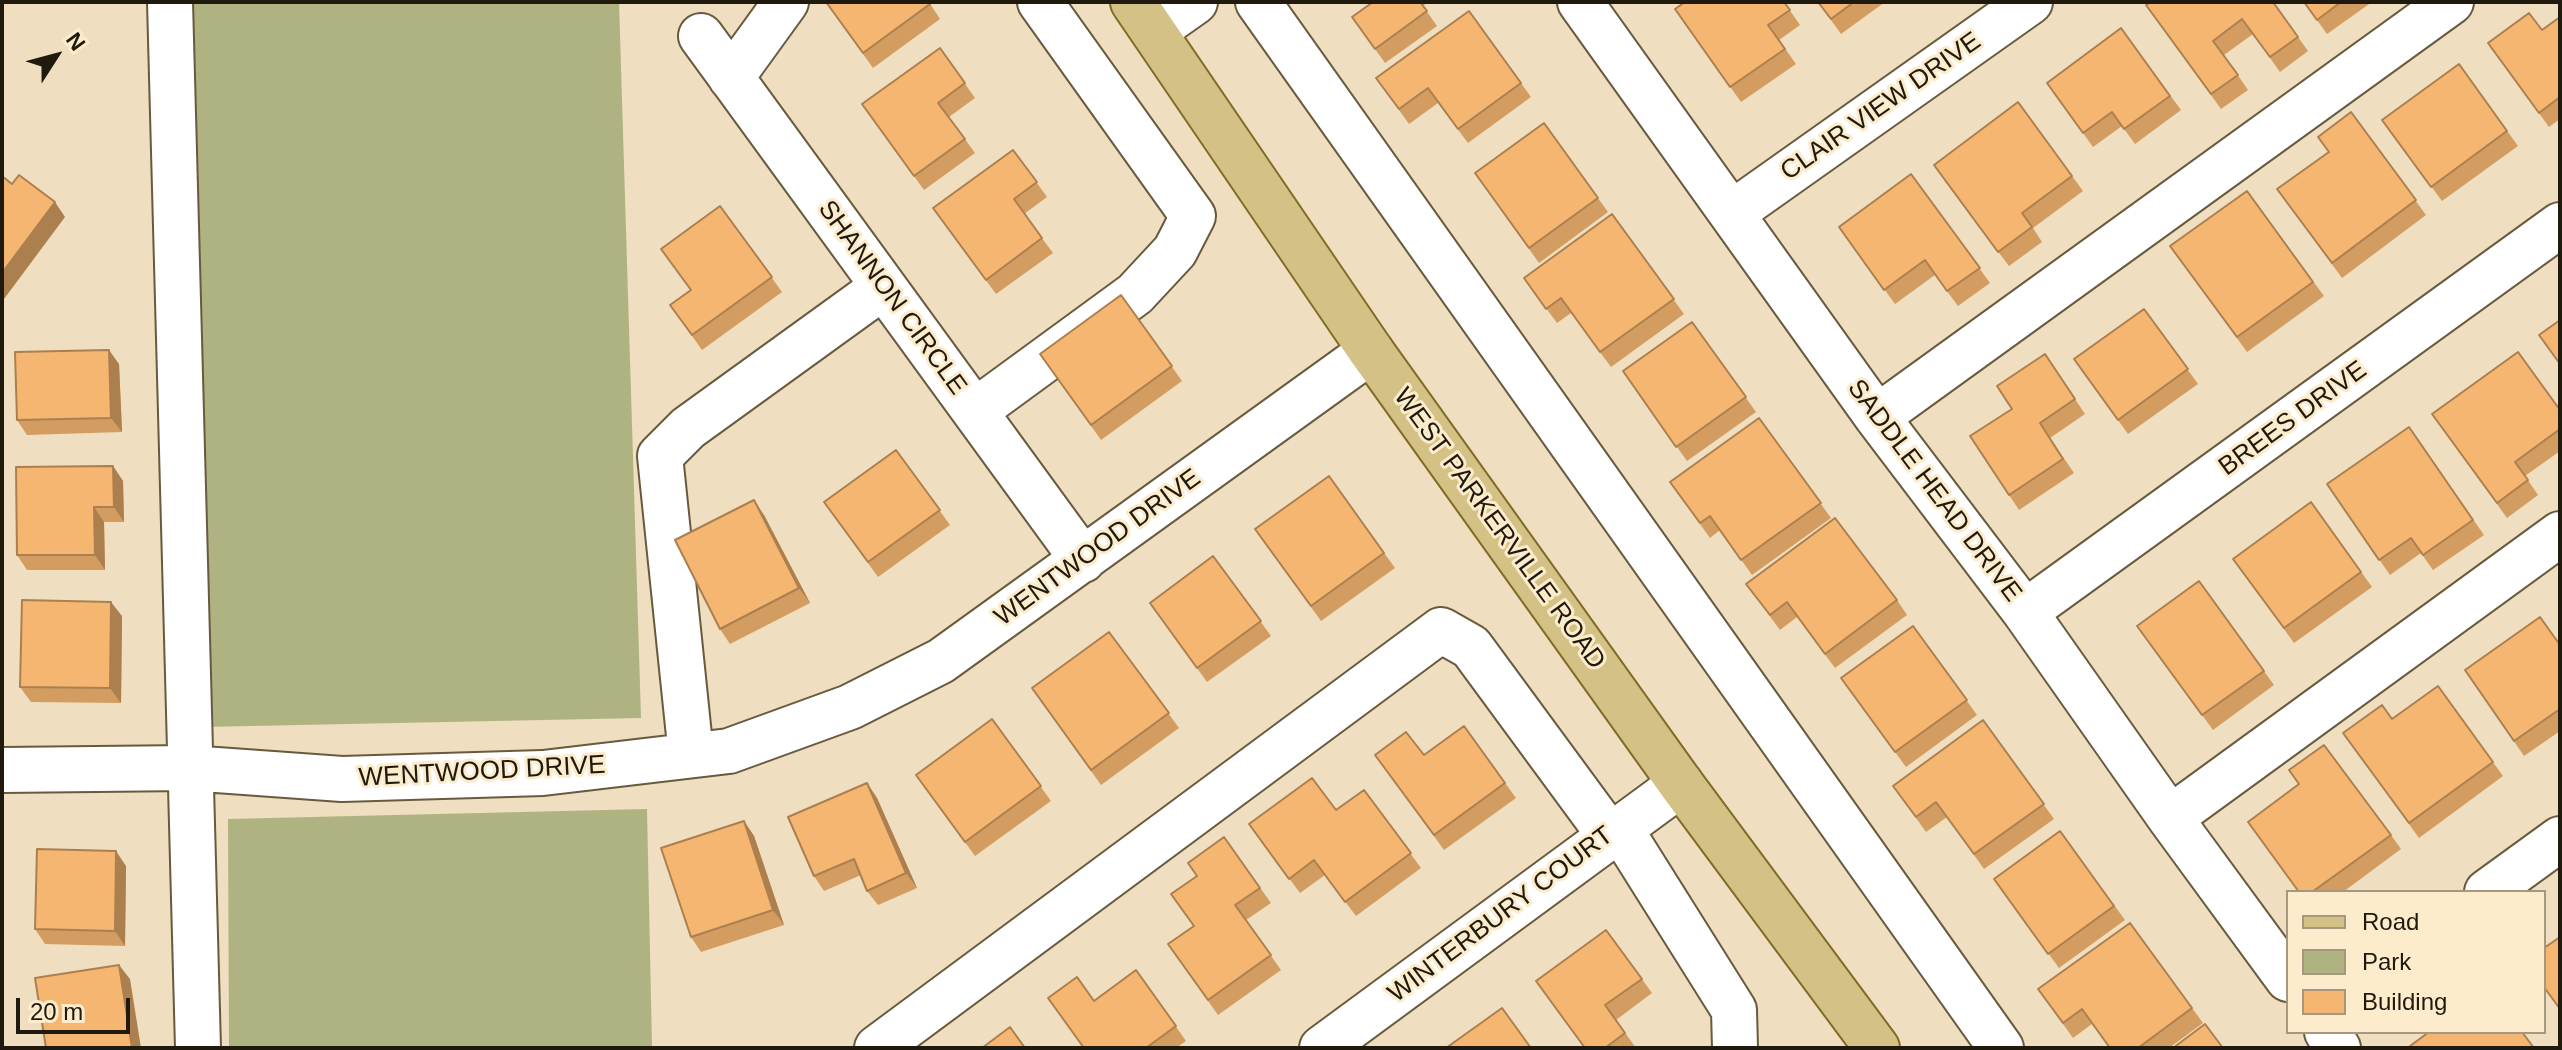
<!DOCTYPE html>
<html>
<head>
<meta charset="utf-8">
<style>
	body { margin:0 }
	#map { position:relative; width:2562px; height:1050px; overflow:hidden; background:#efdebf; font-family:Arial,sans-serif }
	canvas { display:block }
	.frame { position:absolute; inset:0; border:4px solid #201a0e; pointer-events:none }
	.legend { position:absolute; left:2286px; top:890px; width:260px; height:144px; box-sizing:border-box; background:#fceccc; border:2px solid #a49880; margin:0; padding:10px 14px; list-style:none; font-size:24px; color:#201a0e }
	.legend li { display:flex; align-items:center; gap:16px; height:40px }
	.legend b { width:40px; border:2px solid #a49880 }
	.north { position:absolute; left:16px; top:16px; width:80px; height:80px; -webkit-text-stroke:6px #fceccc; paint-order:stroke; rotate:54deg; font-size:22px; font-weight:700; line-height:32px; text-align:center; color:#201a0e }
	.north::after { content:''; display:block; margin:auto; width:28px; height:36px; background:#201a0e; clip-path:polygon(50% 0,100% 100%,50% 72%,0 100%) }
	.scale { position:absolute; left:16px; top:998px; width:114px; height:36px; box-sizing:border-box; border:4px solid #201a0e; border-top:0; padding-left:10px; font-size:24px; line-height:28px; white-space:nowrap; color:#201a0e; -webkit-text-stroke:6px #fceccc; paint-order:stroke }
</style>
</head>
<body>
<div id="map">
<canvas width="2562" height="1050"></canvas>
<div class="frame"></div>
<ul class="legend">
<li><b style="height:10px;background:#d3c185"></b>Road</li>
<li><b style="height:22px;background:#aeb381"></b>Park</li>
<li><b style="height:22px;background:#f5b671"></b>Building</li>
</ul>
<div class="north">N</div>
<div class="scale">20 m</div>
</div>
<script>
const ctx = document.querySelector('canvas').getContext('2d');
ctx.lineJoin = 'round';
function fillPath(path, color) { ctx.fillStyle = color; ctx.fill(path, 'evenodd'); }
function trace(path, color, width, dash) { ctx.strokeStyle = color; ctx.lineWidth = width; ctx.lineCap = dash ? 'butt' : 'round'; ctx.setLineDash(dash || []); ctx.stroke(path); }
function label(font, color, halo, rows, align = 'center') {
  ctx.font = font + ' Arial,sans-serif'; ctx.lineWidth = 6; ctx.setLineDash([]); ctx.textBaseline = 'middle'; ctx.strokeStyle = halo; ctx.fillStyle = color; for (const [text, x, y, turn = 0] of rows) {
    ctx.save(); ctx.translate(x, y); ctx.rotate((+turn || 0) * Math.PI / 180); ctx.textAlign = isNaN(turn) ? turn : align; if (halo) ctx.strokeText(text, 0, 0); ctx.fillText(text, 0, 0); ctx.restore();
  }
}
const green = new Path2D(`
	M177,2H619L641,718L202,727Z
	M647,809L652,1048H229L228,819Z`);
const minor = new Path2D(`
	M170,2L198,1048
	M1258,2L2001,1048
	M1580,2L1877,417L2025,612L2170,818L2288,979
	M1154,31L1195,2
	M701,36L1083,560
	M731,78L786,2
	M1732,213L2030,2
	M975,411L1135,294L1175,251L1193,216L1040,2
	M1877,417L2451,2
	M2025,612L2560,225
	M691,755L660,456L688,428L883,287
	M2,770L189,768L342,779L543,773L729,751L850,707L941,661L1371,351
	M2170,818L2560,534
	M1619,827L1734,1010L1735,1048
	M2487,892L2560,839
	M2327,1032L2338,1048
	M877,1048L1441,630L1471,647L1610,836
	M1322,1048L1681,784`);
const major = new Path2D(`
	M1133,2L1371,351L1681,784L1877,1048`);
const wall = new Path2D(`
	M826,2H929L940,19L873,68Z
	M1373,2H1428L1423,6L1437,26L1385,63L1352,17Z
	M1784,2L1800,25L1779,40L1796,64L1741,102L1675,9Z
	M1818,2H1885L1841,34Z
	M2273,2L2308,51L2280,72L2253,34L2224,55L2248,90L2221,109L2146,5Z
	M2304,2H2372L2327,34Z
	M1469,11L1531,97L1468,143L1438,103L1409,124L1376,78Z
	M2560,17V119L2549,127L2488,43L2542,30Z
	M2121,28L2181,110L2135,144L2122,126L2093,147L2047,83Z
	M940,48L975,98L949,117L975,153L924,190L862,104Z
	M2459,64L2518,146L2442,201L2382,120Z
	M2018,102L2083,191L2033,228L2042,242L2009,266L1944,180Z
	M2351,112L2426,215L2342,278L2277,189L2328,152Z
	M1544,123L1608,212L1539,263L1475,173Z
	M1013,150L1047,197L1024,214L1053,253L996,294L933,208Z
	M1911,174L1990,283L1958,306L1935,275L1895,304L1839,227Z
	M2247,191L2324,296L2247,352L2170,246Z
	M720,206L782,292L702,350L670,305L691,290Z
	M1612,214L1684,314L1611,367L1571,313L1557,323L1524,278Z
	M1121,295L1182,381L1101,440L1040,354Z
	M2144,309L2198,384L2128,434L2074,359Z
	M1692,322L1756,412L1687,461L1623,371Z
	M2045,354L2085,414L2050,438L2074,473L2019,510L1970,436L2012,409Z
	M119,364L122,432L27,435L17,420Z
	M2560,410V451L2525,476L2538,495L2507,518L2432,414Z
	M1759,418L1831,518L1752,575L1720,530L1710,538L1670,482Z
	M2409,427L2484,535L2433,570L2421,553L2390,575L2327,484Z
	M896,450L950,525L878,577L824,502Z
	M113,466L123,481L124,522H104L105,570H27L17,555Z
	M1329,476L1395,568L1321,621L1255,529Z
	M2311,502L2372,587L2294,643L2233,559Z
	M764,515L810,603L730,644L720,629Z
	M1213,556L1271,636L1207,682L1150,603Z
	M2199,581L2274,685L2213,730L2137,626Z
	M1746,584L1897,600L1907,615L1835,668L1797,617L1780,630Z
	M122,616L121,703L31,702L20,687Z
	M1913,626L1977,715L1906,767L1841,678Z
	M1109,632L1179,728L1101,785L1032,688Z
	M2560,645V731L2524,756L2465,670Z
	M2438,686L2503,776L2419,838L2343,733L2392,719Z
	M992,719L1051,801L975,856L916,775Z
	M1983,720L2054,819L1984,869L1947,817L1926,832L1893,786Z
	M1464,726L1516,798L1444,850L1375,755H1424Z
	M867,783L877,798L917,888L878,905L867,891L861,875L824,891L814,876Z
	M2299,784L2391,835L2401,849L2343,892H2299Z
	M1364,790L1421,868L1356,916L1325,875L1300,893L1249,824L1336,810Z
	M744,821L754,836L784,925L701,952L691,937Z
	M2060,831L2125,920L2059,968L1994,879Z
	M1224,837L1271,903L1246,920L1281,970L1218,1015L1168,944L1194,926L1196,876Z
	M126,866L125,946L45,944L35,929Z
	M2130,923L2203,1023L2169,1048H2110L2092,1024L2073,1038L2038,989Z
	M1606,930L1652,993L1616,1020L1636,1048H1584Z
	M1136,970L1186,1041L1176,1048H1084L1094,1001Z`);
const shadedWall = new Path2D(`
	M55,202L65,217L4,299L2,296V273Z
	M109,350L119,364L122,432L111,418Z
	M113,466L123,481L124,522L114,507Z
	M754,500L764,515L810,603L799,588Z
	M94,507L104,522L105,570L95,555Z
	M111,602L122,616L121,703L110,688Z
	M867,783L877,798L917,888L906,873Z
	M744,821L754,836L784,925L773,910Z
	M116,851L126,866L125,946L115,931Z
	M119,965L130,979L141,1048H132Z`);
const building = new Path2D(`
	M826,2H929L930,4L863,53Z
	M1373,2H1420L1427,11L1375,49L1352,17Z
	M1685,2H1784L1790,10L1768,25L1785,49L1730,87L1675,9Z
	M1818,2H1854L1831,19Z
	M2151,2H2273L2298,37L2270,57L2242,19L2213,41L2238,75L2211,94L2146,5Z
	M2304,2H2341L2317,20Z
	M1469,11L1521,83L1458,129L1428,88L1399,109L1376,78Z
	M2529,13L2542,30L2560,17V97L2539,113L2488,43Z
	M2121,28L2170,96L2124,129L2112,112L2083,133L2047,83Z
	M940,48L965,83L938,103L965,139L914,176L862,104Z
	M2459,64L2507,131L2431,187L2382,120Z
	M2018,102L2072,176L2022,213L2032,227L1998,252L1934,165Z
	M2351,112L2416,200L2332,263L2277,189L2329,152L2318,137Z
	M1544,123L1598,198L1529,248L1475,173Z
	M1013,150L1037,182L1014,199L1042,238L986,280L933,208Z
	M1911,174L1980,268L1947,291L1925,260L1884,290L1839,227Z
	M19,175L55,202L2,273V176L12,184Z
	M2247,191L2313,282L2237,337L2170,246Z
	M720,206L772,277L692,335L670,305L691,290L661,249Z
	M1612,214L1674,299L1600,352L1561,298L1546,309L1524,278Z
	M1121,295L1172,366L1091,425L1040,354Z
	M2144,309L2188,369L2118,420L2074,359Z
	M2560,320V364L2539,335Z
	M1692,322L1746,397L1676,447L1623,371Z
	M109,350L111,418L17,420L15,352Z
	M2518,352L2560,410V429L2515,462L2528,480L2497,503L2432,414Z
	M2045,354L2075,399L2040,423L2063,459L2009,495L1970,436L2012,409L1997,386Z
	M1759,418L1821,503L1741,560L1710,516L1700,523L1670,482Z
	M2409,427L2473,520L2423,555L2411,538L2379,560L2327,484Z
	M896,450L940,510L868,562L824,502Z
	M113,466L114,507H94L95,555H17L16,467Z
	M1329,476L1384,553L1311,606L1255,529Z
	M754,500L799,588L720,629L675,540Z
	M2311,502L2361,572L2284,628L2233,559Z
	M1835,518L1897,600L1825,654L1787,602L1770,615L1746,584Z
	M1213,556L1261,621L1197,668L1150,603Z
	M2199,581L2264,671L2202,715L2137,626Z
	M22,600L111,602L110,688L20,687Z
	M2540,617L2560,645V709L2514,741L2465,670Z
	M1913,626L1967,700L1895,752L1841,678Z
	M1109,632L1169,713L1091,770L1032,688Z
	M2438,686L2493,762L2409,823L2343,733L2382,705L2392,719Z
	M992,719L1041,786L965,842L916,775Z
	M1983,720L2044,804L1974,854L1936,802L1916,817L1893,786Z
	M1464,726L1505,783L1434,835L1375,755L1406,732L1424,755Z
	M2324,745L2391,835L2312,892H2299L2248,822L2299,784L2289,770Z
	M1312,778L1336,810L1364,790L1411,853L1345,902L1314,860L1289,879L1249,824Z
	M867,783L906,873L867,891L854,859L814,876L788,817Z
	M744,821L773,910L691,937L661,848Z
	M2060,831L2114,906L2048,954L1994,879Z
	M1224,837L1260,888L1235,905L1271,955L1208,1000L1168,944L1194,926L1171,894L1197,876L1188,863Z
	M37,849L116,851L115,931L35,929Z
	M2130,923L2192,1008L2138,1048H2110L2082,1009L2063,1023L2038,989Z
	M1606,930L1642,979L1605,1005L1625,1033L1605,1048H1585L1536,981Z
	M2560,937V1009L2544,987V948Z
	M119,965L132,1048H46L35,978Z
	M1136,970L1176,1026L1146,1048H1084L1048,998L1077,977L1094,1001Z
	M1502,1008L1531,1048H1446Z
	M2205,1024L2223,1048H2173Z
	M1010,1027L1025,1048H982Z
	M2429,1032H2522L2534,1048H2412L2410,1046Z`);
const streetNames = [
	["CLAIR VIEW DRIVE",1881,107,-35],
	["SHANNON CIRCLE",892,298,54],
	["BREES DRIVE",2293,419,-36],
	["SADDLE HEAD DRIVE",1934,491,53],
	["WEST PARKERVILLE ROAD",1499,529,54],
	["WENTWOOD DRIVE",1098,548,-36],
	["WENTWOOD DRIVE",482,772,-3],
	["WINTERBURY COURT",1501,915,-37]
];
fillPath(green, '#aeb381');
trace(minor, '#685a3e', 48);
trace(major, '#816c27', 48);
trace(minor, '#fff', 44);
trace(major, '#d3c185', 44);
fillPath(wall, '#d39d61');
fillPath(shadedWall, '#ac7f4f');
fillPath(building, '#f5b671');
trace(building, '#ac7f4f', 2);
label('26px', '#201a0e', '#fceccc', streetNames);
</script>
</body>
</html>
